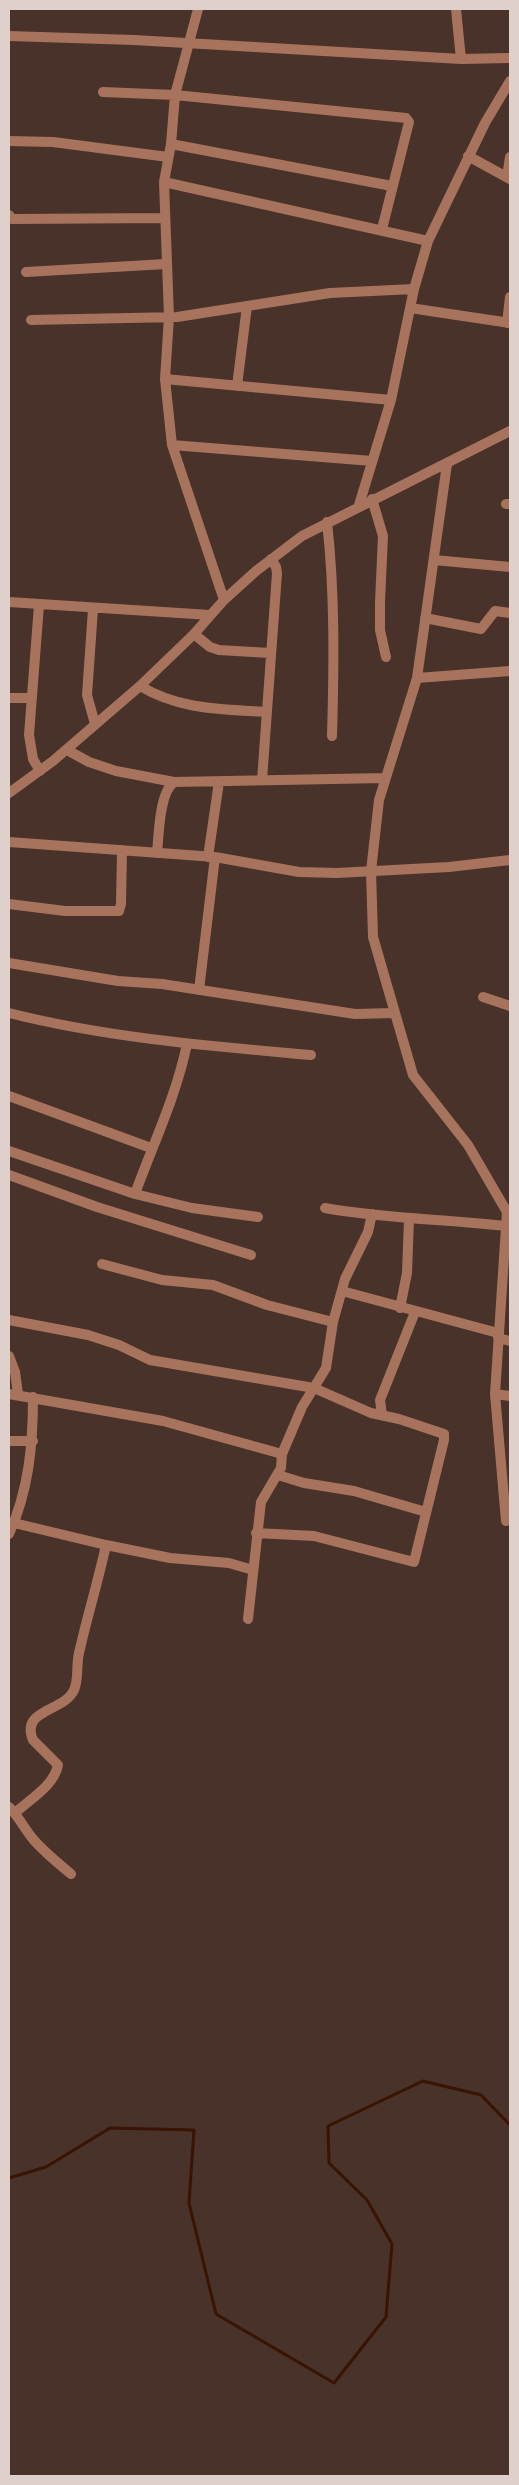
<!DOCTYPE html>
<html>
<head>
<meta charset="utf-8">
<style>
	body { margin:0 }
	#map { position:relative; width:519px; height:2485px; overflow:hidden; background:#483229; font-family:"Roboto Serif",serif }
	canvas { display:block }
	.frame { position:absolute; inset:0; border:10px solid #dfd0cb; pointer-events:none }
</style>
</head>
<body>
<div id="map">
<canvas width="519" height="2485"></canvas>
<div class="frame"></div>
</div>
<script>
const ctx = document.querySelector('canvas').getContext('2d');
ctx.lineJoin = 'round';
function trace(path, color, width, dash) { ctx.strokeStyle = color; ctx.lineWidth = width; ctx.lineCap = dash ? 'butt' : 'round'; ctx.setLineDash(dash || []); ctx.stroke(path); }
const stream = new Path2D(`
	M9,2178L46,2167L110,2128L194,2130L189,2203L216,2314L334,2383L386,2317L392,2244L367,2200L329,2163L328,2126L423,2081L481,2095L510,2125`);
const street = new Path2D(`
	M198,9L175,95L171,144L164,182L169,317L165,379L172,445L224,600
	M456,9L461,59
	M9,36L134,40L461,59L510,58
	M103,92L175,95L406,118L409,122L382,229
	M9,141L53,142L168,157
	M171,144L392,186
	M468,156L510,179
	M507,177L510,157
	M164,182L428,241
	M9,215L12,219L165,218
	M26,272L166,264
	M410,308L510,323
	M31,320L177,317L330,293L414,289
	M507,323L510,297
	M165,379L391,400
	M237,386L247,306
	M172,445L372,461
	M447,464L417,678L379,800L371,871L373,937L413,1075L468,1145L507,1212L495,1394L506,1521
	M372,499L383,536L380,602V630L386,657
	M506,504H510
	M359,505L391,400L414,289L428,241L485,123L510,81
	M327,522C335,592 334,665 332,736
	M434,560L510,567
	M9,602L210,615
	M39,605L29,735L33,759L40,771
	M93,609L87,695L95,724
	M425,618L481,629L495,611L510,613
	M194,634L210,647L219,650L270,653
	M417,678L510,671
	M140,686C180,710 221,709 266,712
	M9,698H32
	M67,750L89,762L116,771L174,782L385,778
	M262,780L277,573L276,567L271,559
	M9,793L53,761L140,686L194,634L224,600L256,571L302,536L510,431
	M9,842L215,857L299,872L337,873L449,867L510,860
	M157,853C159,835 159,793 174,782
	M208,857L219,782
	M9,904L65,911H119L121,904L122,850
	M9,963L118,981L162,984L355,1014L394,1013
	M199,990L215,857
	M483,997L510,1006
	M9,1013C108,1038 210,1046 311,1055
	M9,1096L151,1148
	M9,1151L135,1194L192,1208L258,1217
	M9,1175L97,1207L251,1255
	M135,1194C153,1144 176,1097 187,1044
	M325,1208C385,1219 446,1219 506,1226
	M102,1264L162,1280L213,1285L267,1305L333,1322
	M342,1291L498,1333
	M400,1308L407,1273L409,1219
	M9,1320L88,1335L119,1345L150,1360L314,1388L371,1413L399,1419L444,1434V1440L414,1562L314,1536L256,1533
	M498,1338L510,1341
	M9,1356L15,1372L18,1394
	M9,1394L163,1421L282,1454
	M495,1394L510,1396
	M382,1415L380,1400L415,1312
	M9,1441H33
	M278,1475L304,1483L354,1491L426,1512
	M14,1523L106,1545L170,1558L229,1563L253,1570
	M9,1534C29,1490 33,1444 33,1397
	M248,1619L261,1502L281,1468L282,1454L302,1407L326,1368L333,1322L345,1279L368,1232L372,1214
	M9,1807C19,1817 24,1828 33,1839C44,1852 58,1863 71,1874
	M15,1813C30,1799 54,1786 58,1765L33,1740C20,1709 64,1712 74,1690C79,1679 76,1665 79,1653C87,1617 98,1582 106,1545`);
trace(stream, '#391404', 3);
trace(street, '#a8735d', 10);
</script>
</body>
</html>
